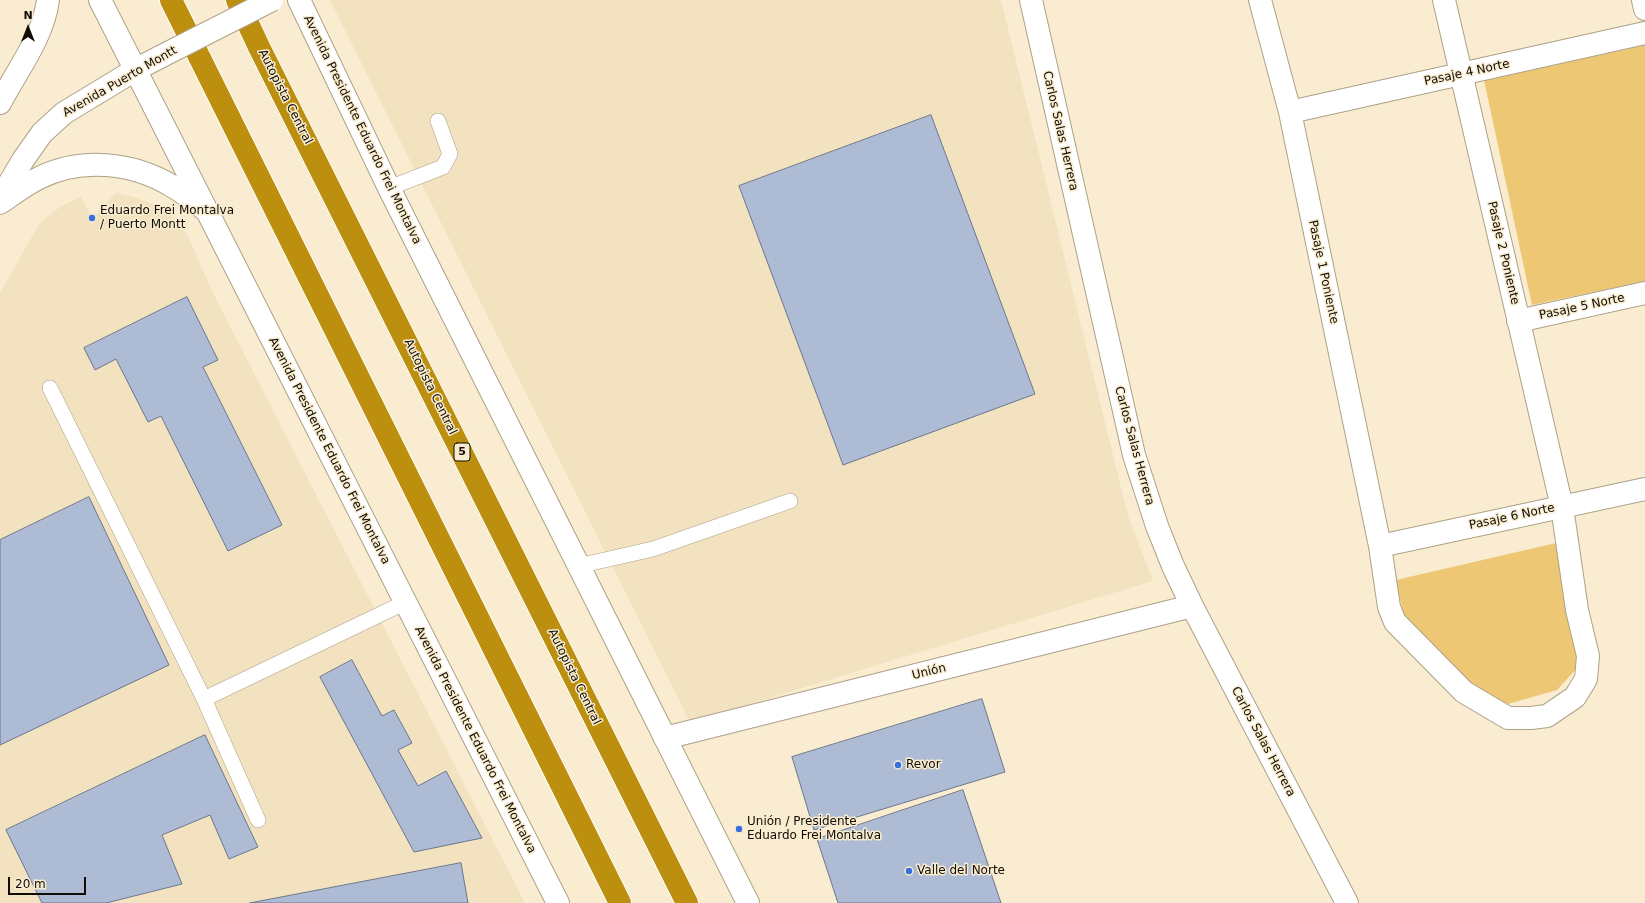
<!DOCTYPE html>
<html>
<head>
<meta charset="utf-8">
<style>
	body { margin:0 }
	#map { position:relative; width:1645px; height:903px; overflow:hidden; background:#f9ecd0; font-family:"DejaVu Sans",sans-serif }
	canvas { display:block }
	.north { position:absolute; left:8px; top:8px; width:40px; height:40px; -webkit-text-stroke:3px #f9ecd0; paint-order:stroke; rotate:0deg; font-size:11px; font-weight:700; line-height:16px; text-align:center; color:#100c04 }
	.north::after { content:''; display:block; margin:auto; width:14px; height:18px; background:#100c04; clip-path:polygon(50% 0,100% 100%,50% 72%,0 100%) }
	.scale { position:absolute; left:8px; top:877px; width:78px; height:18px; box-sizing:border-box; border:2px solid #100c04; border-top:0; padding-left:5px; font-size:12px; line-height:14px; white-space:nowrap; color:#100c04; -webkit-text-stroke:3px #f9ecd0; paint-order:stroke }
</style>
</head>
<body>
<div id="map">
<canvas width="1645" height="903"></canvas>
<div class="north">N</div>
<div class="scale">20 m</div>
</div>
<script>
const ctx = document.querySelector('canvas').getContext('2d');
ctx.lineJoin = 'round';
function fillPath(path, color) { ctx.fillStyle = color; ctx.fill(path, 'evenodd'); }
function trace(path, color, width, dash) { ctx.strokeStyle = color; ctx.lineWidth = width; ctx.lineCap = dash ? 'butt' : 'round'; ctx.setLineDash(dash || []); ctx.stroke(path); }
function label(font, color, halo, rows, align = 'center') {
  ctx.font = font + ' "DejaVu Sans",sans-serif'; ctx.lineWidth = 3; ctx.setLineDash([]); ctx.textBaseline = 'middle'; ctx.strokeStyle = halo; ctx.fillStyle = color; for (const [text, x, y, turn = 0] of rows) {
    ctx.save(); ctx.translate(x, y); ctx.rotate((+turn || 0) * Math.PI / 180); ctx.textAlign = isNaN(turn) ? turn : align; if (halo) ctx.strokeText(text, 0, 0); ctx.fillText(text, 0, 0); ctx.restore();
  }
}
const built = new Path2D(`
	M330,0H1001L1128,516L1153,581L690,722Z
	M116,193L134,197L150,203L165,211L177,223L188,236L213,293L525,903H0V293L38,226L50,214L65,204L81,197L92,218Z`);
const green = new Path2D(`
	M1645,45V281L1532,305L1484,80Z
	M1556,543L1578,667L1557,690L1508,704L1466,686L1406,626L1396,580Z`);
const building = new Path2D(`
	M931,115L1035,394L843,465L739,186Z
	M187,297L218,360L203,367L282,525L228,551L161,416L148,422L116,359L95,370L84,348Z
	M89,497L169,665L0,745V540Z
	M352,660L382,716L394,710L412,743L398,750L418,786L446,771L482,838L414,852L320,677Z
	M982,699L1005,772L814,830L792,757Z
	M205,735L258,847L229,859L210,815L162,835L182,884L106,903H42L6,830Z
	M963,790L1001,903H838L817,839Z
	M461,863L468,903H250Z`);
const service = new Path2D(`
	M389,188L443,167L450,154L438,121
	M50,388L204,699L258,820
	M578,566L653,549L790,501
	M204,699L406,602`);
const minor = new Path2D(`
	M1031,0L1134,455L1157,526L1173,566L1192,606L1347,903
	M1260,0L1290,112L1380,546L1389,607L1395,622L1464,692L1508,718H1531L1547,716L1575,697L1586,679L1588,656L1577,610L1562,507L1444,0
	M1643,0L1645,9
	M1290,112L1645,33
	M1518,321L1645,293
	M1380,546L1645,489
	M665,738L1192,606`);
const tertiary = new Path2D(`
	M0,103C17,70 43,38 48,0
	M0,199L23,160L42,133L64,113L135,70L160,57`);
const secondary = new Path2D(`
	M100,0L558,903
	M299,0L389,188L748,903
	M0,203C13,194 25,185 39,178C81,157 132,162 172,186C183,192 194,201 204,209`);
const motorway = new Path2D(`
	M171,0L620,903
	M237,0L259,47L687,903`);
const tertiaryBridge = new Path2D(`
	M160,57L272,0`);
const markers = [
	[92,218,4,"#386fde"],
	[898,765,4,"#386fde"],
	[739,829,4,"#386fde"],
	[909,871,4,"#386fde"]
];
const shields = [
	[462,452,16]
];
const shieldNames = [
	["5",462,452]
];
const streetNames = [
	["Pasaje 4 Norte",1467,73,-12],
	["Avenida Puerto Montt",120,82,-30],
	["Autopista Central",285,97,63],
	["Avenida Presidente Eduardo Frei Montalva",362,130,64],
	["Carlos Salas Herrera",1060,131,77],
	["Pasaje 2 Poniente",1503,253,77],
	["Pasaje 1 Poniente",1323,272,78],
	["Pasaje 5 Norte",1582,307,-12],
	["Autopista Central",430,387,64],
	["Carlos Salas Herrera",1134,446,75],
	["Avenida Presidente Eduardo Frei Montalva",329,451,63],
	["Pasaje 6 Norte",1512,517,-12],
	["Unión",929,672,-14],
	["Autopista Central",574,677,64],
	["Avenida Presidente Eduardo Frei Montalva",475,740,63],
	["Carlos Salas Herrera",1263,742,62]
];
const poiNames = [
	["Eduardo Frei Montalva",100,211],
	["/ Puerto Montt",100,225],
	["Revor",906,765],
	["Unión / Presidente",747,822],
	["Eduardo Frei Montalva",747,836],
	["Valle del Norte",917,871]
];
fillPath(built, '#f2e2bf');
fillPath(green, '#edc774');
fillPath(building, '#adbbd4');
trace(building, '#6a778e', 1);
trace(service, '#ada187', 16);
trace(minor, '#ada187', 24);
trace(tertiary, '#ada187', 24);
trace(secondary, '#ada187', 24);
trace(motorway, '#fff', 24);
trace(service, '#fff', 15);
trace(minor, '#fff', 22);
trace(tertiary, '#fff', 22);
trace(secondary, '#fff', 22);
trace(motorway, '#bc8f0f', 22);
trace(tertiaryBridge, '#ada187', 24, []);
trace(tertiaryBridge, '#fff', 22);
for (const [x, y, r, color] of markers) { const dot = new Path2D(); dot.arc(x, y, r, 0, 2 * Math.PI); ctx.fillStyle = color; ctx.fill(dot); trace(dot, '#f9ecd0', 1.5); }
for (const [x, y, w] of shields) { const box = new Path2D(); box.roundRect(x - w / 2, y - 9, w, 18, 3); ctx.fillStyle = '#f9ecd0'; ctx.fill(box); trace(box, '#100c04', 1); }
label('bold 11px', '#100c04', null, shieldNames);
label('12px', '#100c04', '#f9ecd0', streetNames);
label('12px', '#100c04', '#f9ecd0', poiNames, 'left');
</script>
</body>
</html>
